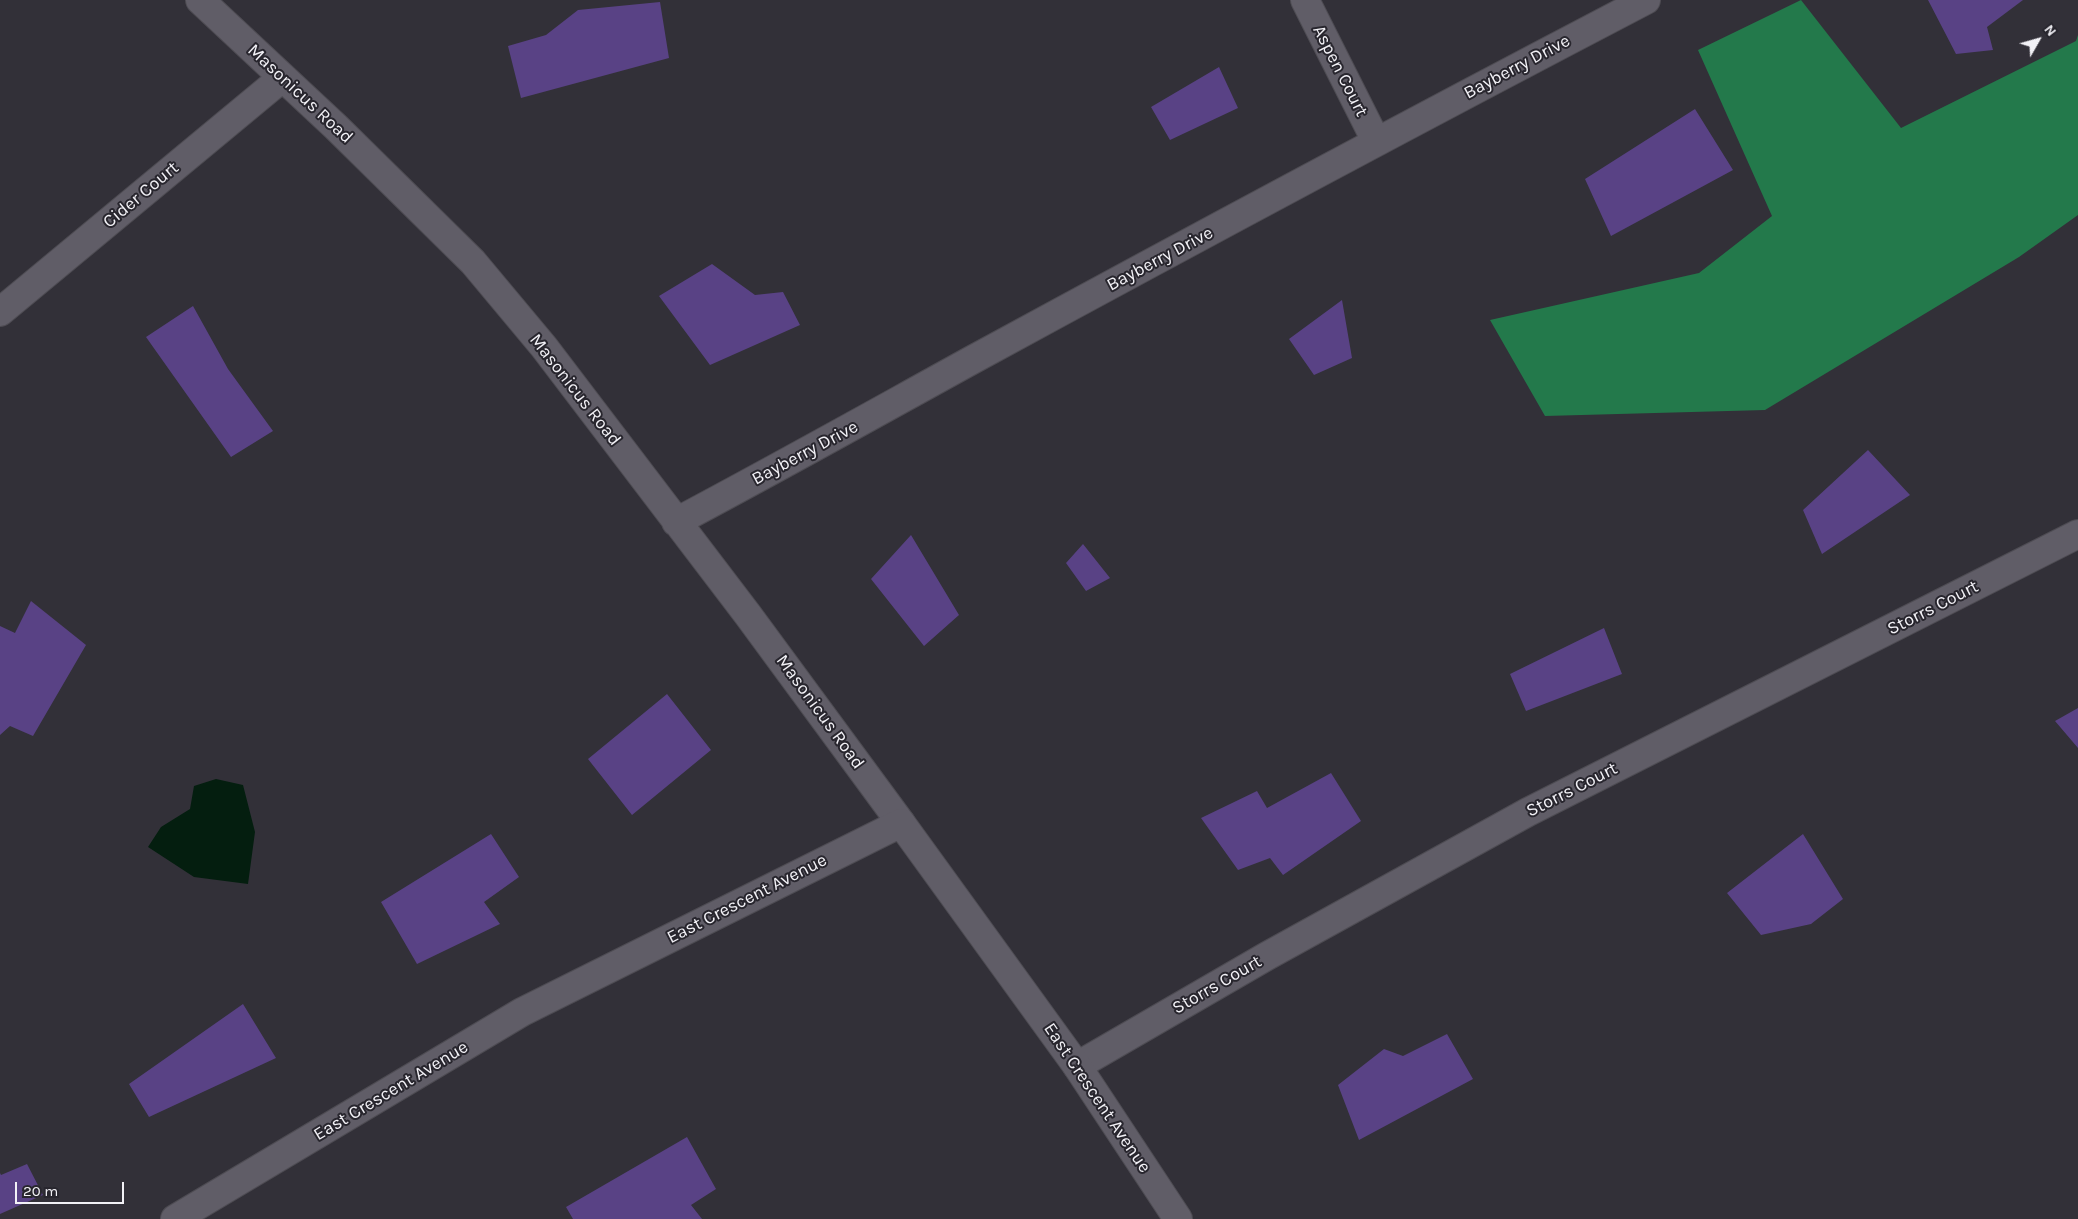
<!DOCTYPE html>
<html>
<head>
<meta charset="utf-8">
<style>
	body { margin:0 }
	#map { position:relative; width:2078px; height:1219px; overflow:hidden; background:#323038; font-family:Karla,sans-serif }
	canvas { display:block }
	.north { position:absolute; left:2013px; top:15px; width:50px; height:50px; -webkit-text-stroke:4px #28262e; paint-order:stroke; rotate:52deg; font-size:14px; font-weight:700; line-height:20px; text-align:center; color:#f2f1f6 }
	.north::after { content:''; display:block; margin:auto; width:18px; height:22px; background:#f2f1f6; clip-path:polygon(50% 0,100% 100%,50% 72%,0 100%) }
	.scale { position:absolute; left:15px; top:1182px; width:109px; height:22px; box-sizing:border-box; border:2px solid #f2f1f6; border-top:0; padding-left:6px; font-size:15px; line-height:18px; white-space:nowrap; color:#f2f1f6; -webkit-text-stroke:4px #28262e; paint-order:stroke }
</style>
</head>
<body>
<div id="map">
<canvas width="2078" height="1219"></canvas>
<div class="north">N</div>
<div class="scale">20 m</div>
</div>
<script>
const ctx = document.querySelector('canvas').getContext('2d');
ctx.lineJoin = 'round';
function fillPath(path, color) { ctx.fillStyle = color; ctx.fill(path, 'evenodd'); }
function trace(path, color, width, dash) { ctx.strokeStyle = color; ctx.lineWidth = width; ctx.lineCap = dash ? 'butt' : 'round'; ctx.setLineDash(dash || []); ctx.stroke(path); }
function label(font, color, halo, rows, align = 'center') {
  ctx.font = font + ' Karla,sans-serif'; ctx.lineWidth = 4; ctx.setLineDash([]); ctx.textBaseline = 'middle'; ctx.strokeStyle = halo; ctx.fillStyle = color; for (const [text, x, y, turn = 0] of rows) {
    ctx.save(); ctx.translate(x, y); ctx.rotate((+turn || 0) * Math.PI / 180); ctx.textAlign = isNaN(turn) ? turn : align; if (halo) ctx.strokeText(text, 0, 0); ctx.fillText(text, 0, 0); ctx.restore();
  }
}
const forest = new Path2D(`
	M1801,0L1901,128L2076,41L2078,35V215L2019,257L1765,410L1545,416L1490,320L1699,273L1772,216L1698,50Z`);
const water = new Path2D(`
	M216,779L243,785L255,832L248,884L194,877L148,847L161,827L190,809L194,786Z`);
const building = new Path2D(`
	M1928,0H2023L1987,27L1993,50L1956,54Z
	M660,2L669,58L521,98L508,46L546,35L578,10Z
	M1219,67L1238,108L1170,140L1151,107Z
	M1695,109L1733,170L1611,236L1585,179Z
	M712,264L755,295L783,292L800,325L710,365L659,296Z
	M1342,300L1352,358L1314,375L1289,339Z
	M193,306L228,369L273,431L231,457L146,337Z
	M1868,450L1910,495L1822,554L1803,510Z
	M911,535L959,615L924,646L871,579Z
	M1083,544L1110,578L1086,591L1066,563Z
	M31,601L86,645L33,736L10,726L0,735V626L15,633Z
	M1604,628L1622,674L1526,711L1510,674Z
	M667,694L711,750L632,815L588,759Z
	M2078,708V748L2055,721Z
	M1331,773L1361,821L1283,875L1270,858L1238,870L1201,818L1257,791L1267,808Z
	M491,834L519,877L484,902L500,924L417,964L381,902Z
	M1803,834L1843,899L1811,924L1761,935L1727,893Z
	M243,1004L276,1058L149,1117L129,1084Z
	M1447,1034L1473,1079L1359,1140L1338,1085L1384,1049L1403,1056Z
	M687,1137L716,1189L691,1205L702,1219H573L566,1207Z
	M27,1164L43,1195L0,1214V1173L1,1175Z`);
const minor = new Path2D(`
	M200,0L336,127L473,262L544,347L748,615L901,823
	M1305,0L1376,141
	M0,312L282,78
	M676,522C776,469 874,414 972,360C1196,238 1420,118 1646,0
	M1077,1066L1267,956L1528,812L2078,534`);
const tertiary = new Path2D(`
	M175,1219L522,1012L901,823L1077,1066L1178,1219`);
const streetNames = [
	["Bayberry Drive",1517,67,-28],
	["Aspen Court",1340,71,63],
	["Masonicus Road",300,94,43],
	["Cider Court",141,195,-40],
	["Bayberry Drive",1160,259,-28],
	["Masonicus Road",575,390,52],
	["Bayberry Drive",805,453,-28],
	["Storrs Court",1933,608,-27],
	["Masonicus Road",820,712,54],
	["Storrs Court",1572,790,-27],
	["East Crescent Avenue",747,899,-27],
	["Storrs Court",1217,985,-30],
	["East Crescent Avenue",391,1091,-31],
	["East Crescent Avenue",1097,1098,56]
];
fillPath(forest, '#23794b');
fillPath(water, '#041e0f');
fillPath(building, '#594285');
trace(minor, '#4e4c53', 30);
trace(tertiary, '#4e4c53', 30);
trace(minor, '#605d67', 28);
trace(tertiary, '#605d67', 28);
label('18px', '#f2f1f6', '#28262e', streetNames);
</script>
</body>
</html>
